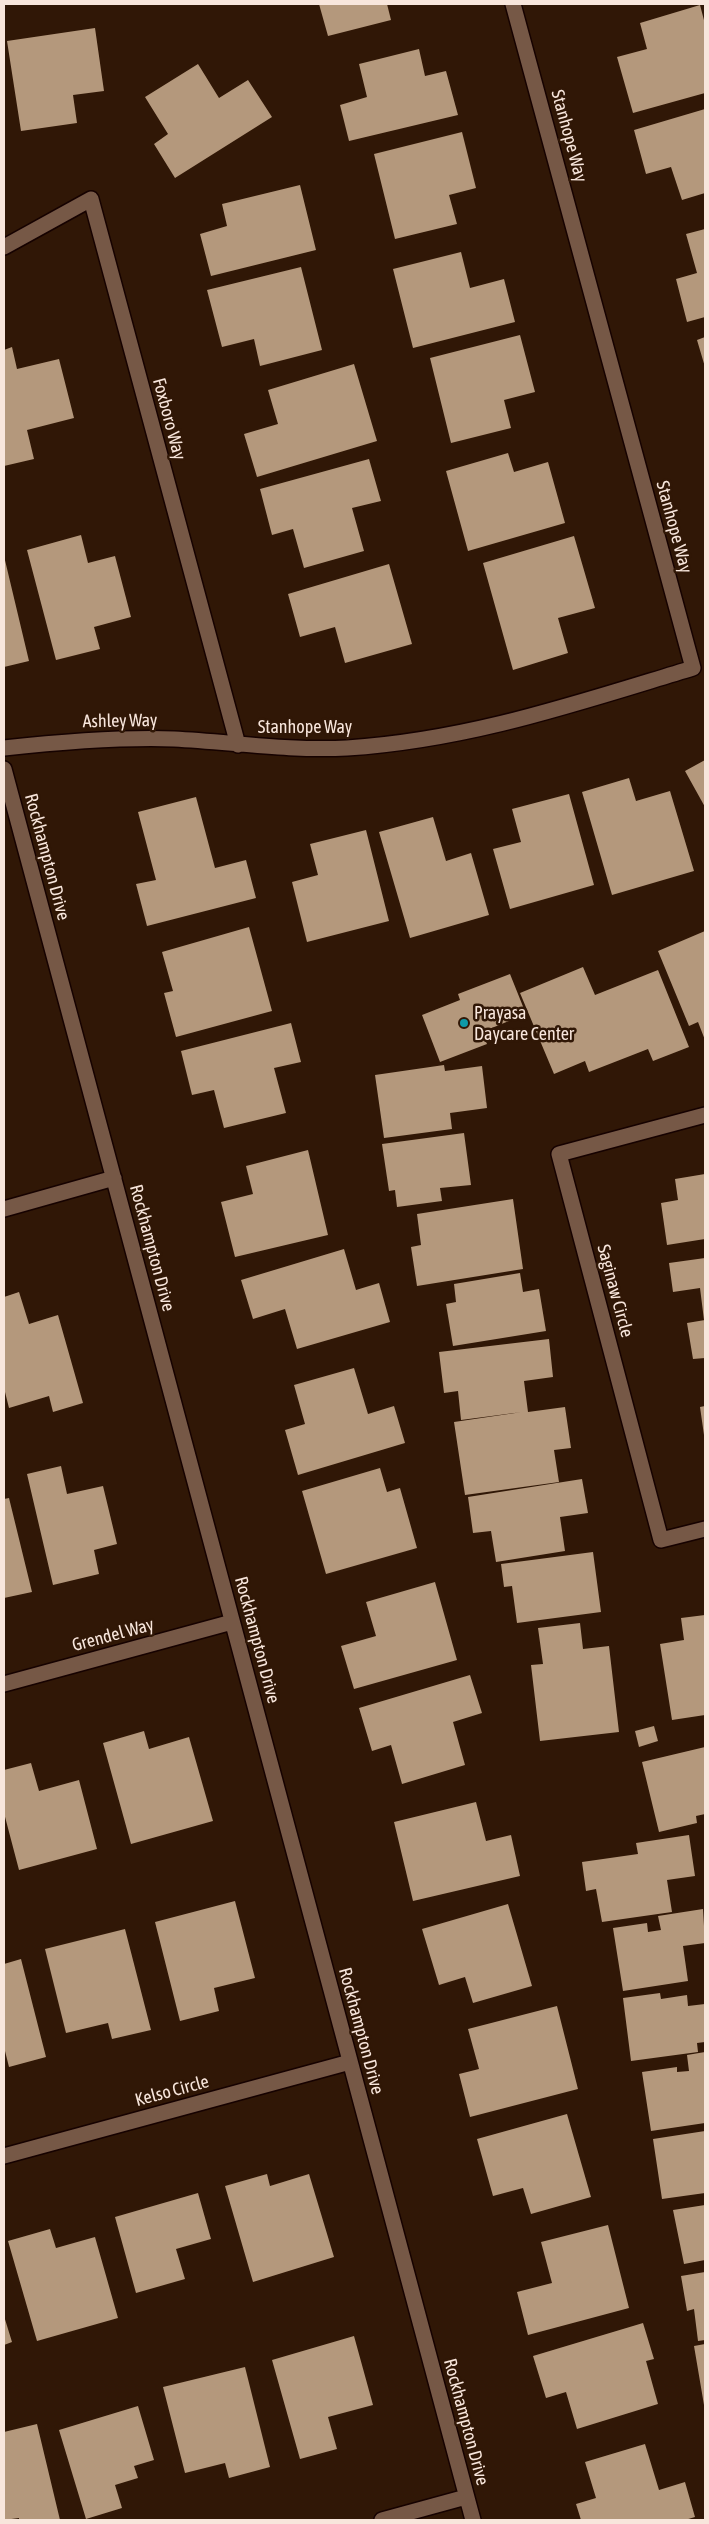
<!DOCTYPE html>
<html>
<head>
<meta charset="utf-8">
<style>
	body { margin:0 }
	#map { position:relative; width:709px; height:2524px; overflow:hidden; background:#301706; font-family:"Asap Condensed",sans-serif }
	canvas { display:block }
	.frame { position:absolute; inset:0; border:5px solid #f8e6dc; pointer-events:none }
</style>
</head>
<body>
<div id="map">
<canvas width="709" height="2524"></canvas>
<div class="frame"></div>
</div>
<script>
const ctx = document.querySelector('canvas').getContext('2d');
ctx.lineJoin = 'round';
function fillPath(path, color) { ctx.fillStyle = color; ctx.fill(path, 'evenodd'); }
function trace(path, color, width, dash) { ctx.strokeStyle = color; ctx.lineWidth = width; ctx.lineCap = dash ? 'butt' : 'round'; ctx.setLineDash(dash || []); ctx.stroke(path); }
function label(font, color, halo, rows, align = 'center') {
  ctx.font = font + ' "Asap Condensed",sans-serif'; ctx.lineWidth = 5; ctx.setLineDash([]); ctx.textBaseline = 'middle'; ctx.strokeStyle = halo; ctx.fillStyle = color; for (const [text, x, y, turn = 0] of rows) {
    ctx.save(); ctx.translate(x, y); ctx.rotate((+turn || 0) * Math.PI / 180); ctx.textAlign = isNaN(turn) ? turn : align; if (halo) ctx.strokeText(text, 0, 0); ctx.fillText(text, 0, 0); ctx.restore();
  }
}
const building = new Path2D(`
	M319,4H387L391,20L328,36Z
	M700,5L705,24V93L633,113L617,57L647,49L640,23Z
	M95,28L104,91L73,95L77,123L21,131L7,41Z
	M419,49L425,76L446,71L458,115L349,141L340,105L367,97L359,64Z
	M198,64L219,98L248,80L272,117L175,178L154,144L168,134L145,97Z
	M705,109V193L682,200L671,167L646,174L634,130Z
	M462,132L476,188L449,195L457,224L395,239L374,154Z
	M300,185L316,250L211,276L200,234L227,226L222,204Z
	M705,229V317L687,322L676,279L697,273L686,234Z
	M461,252L470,288L504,279L515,322L413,348L393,269Z
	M301,267L322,350L260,366L254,339L222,347L207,290Z
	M520,335L535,392L504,400L511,428L451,443L430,358Z
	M705,337V367L697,340Z
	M12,347L17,369L59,359L74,418L27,430L34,459L4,466V350Z
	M354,364L377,441L257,477L244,434L278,424L268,390Z
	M508,453L514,472L548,462L565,523L468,551L446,471Z
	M369,459L381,501L352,508L364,551L304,568L293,529L272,535L260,489Z
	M81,535L88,563L115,556L131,617L94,627L100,649L56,660L27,550Z
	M574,536L595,608L558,618L568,653L513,670L483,563Z
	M4,556L29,661L4,667Z
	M389,564L412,644L345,663L335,627L300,637L288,594Z
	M705,760V807L685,771Z
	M629,778L636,801L670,791L694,871L612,895L582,792Z
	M569,794L594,885L510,909L493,849L521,842L512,809Z
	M196,797L215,868L246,860L256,898L147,926L136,884L156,880L138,812Z
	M433,817L446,861L471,853L489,915L410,938L379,832Z
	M366,830L389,921L307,942L292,882L318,875L310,844Z
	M249,927L272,1011L176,1037L164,993L173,991L162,952Z
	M705,931V1040L698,1022L689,1026L658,951Z
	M583,967L595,995L658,970L689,1047L653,1061L648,1049L589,1072L585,1061L554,1074L520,993Z
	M510,974L526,1014L482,1032L487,1044L440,1062L422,1015L460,1000L458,994Z
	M291,1023L301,1062L274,1068L286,1113L224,1128L214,1090L192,1095L181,1051Z
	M444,1065L445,1071L482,1066L487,1108L450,1113L452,1129L384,1138L375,1075Z
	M464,1133L471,1185L440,1188L442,1201L397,1207L395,1190L389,1191L382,1144Z
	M308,1150L328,1235L235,1257L221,1202L253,1194L246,1166Z
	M705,1174V1239L667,1245L661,1203L678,1200L675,1179Z
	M513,1199L523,1269L417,1286L411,1247L421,1245L417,1214Z
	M344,1249L356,1290L379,1283L390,1322L297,1349L285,1309L253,1319L241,1280Z
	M705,1258V1320H704L700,1288L673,1292L669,1263Z
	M520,1273L523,1292L539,1289L546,1331L453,1346L446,1304L456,1302L454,1284Z
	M19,1292L29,1324L58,1315L83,1403L53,1412L49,1396L9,1408L4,1388V1297Z
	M705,1320V1358L693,1359L687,1323Z
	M549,1339L553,1377L524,1381L528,1412L565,1407L571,1448L554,1450L559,1482L465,1495L454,1422L522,1412L461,1420L458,1391L444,1393L439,1352Z
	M354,1368L368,1414L394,1406L405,1443L298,1475L285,1430L305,1424L294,1385Z
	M705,1406V1435H704L700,1407Z
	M61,1466L67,1494L103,1486L117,1544L94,1550L99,1574L53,1585L27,1474Z
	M380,1468L387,1492L400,1488L417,1548L326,1574L302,1491Z
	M582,1479L588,1513L560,1517L565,1551L496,1562L491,1531L473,1533L468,1497Z
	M9,1498L32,1592L4,1598V1499Z
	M593,1552L601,1612L517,1623L512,1586L504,1587L501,1564Z
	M435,1582L457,1660L354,1689L341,1646L376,1636L366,1602Z
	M705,1615V1715L672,1720L660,1644L684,1640L681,1618Z
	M580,1623L583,1649L609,1646L619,1732L540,1741L531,1665L543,1664L538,1628Z
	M470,1675L482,1713L453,1722L465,1765L402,1784L391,1745L372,1751L359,1708Z
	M654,1726L658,1741L639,1747L635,1731Z
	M144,1731L149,1749L189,1737L213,1821L131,1844L103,1743Z
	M705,1747V1814L696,1816L697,1823L659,1832L642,1762Z
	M31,1763L39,1791L79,1780L97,1849L19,1870L4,1813V1770Z
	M476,1802L486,1841L511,1835L520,1876L413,1901L394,1822Z
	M689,1835L695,1876L667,1880L672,1912L602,1922L596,1889L586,1891L582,1862L638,1854L636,1843Z
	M235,1901L255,1978L214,1988L219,2011L180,2021L155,1922Z
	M508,1904L532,1986L473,2003L465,1977L439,1985L422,1929Z
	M703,1909L705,1943L683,1946L688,1981L623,1991L613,1928L647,1923L648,1932L661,1930L658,1916Z
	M125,1929L151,2030L112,2039L108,2023L66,2033L45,1949Z
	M21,1959L46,2057L9,2067L4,2047V1964Z
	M660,1993L661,1999L687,1995L688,2006L705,2004V2042L697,2043L698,2052L631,2061L623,1998Z
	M557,2006L578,2089L470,2117L459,2074L479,2069L468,2029Z
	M705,2052V2123L651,2131L642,2072L677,2067V2072L689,2071L687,2055Z
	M567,2114L591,2197L531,2214L523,2188L493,2196L477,2139Z
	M705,2131V2193L662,2199L653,2139Z
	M267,2174L270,2186L309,2174L334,2257L253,2282L225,2186Z
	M198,2193L211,2239L176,2249L185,2279L136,2293L115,2217Z
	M705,2205V2260L684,2264L673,2210Z
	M608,2225L629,2308L528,2335L517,2292L552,2283L541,2242Z
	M50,2229L56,2248L95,2237L118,2318L37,2341L8,2241Z
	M705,2272V2340L698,2341L694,2309L687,2311L681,2276Z
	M4,2316L12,2342L4,2345Z
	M643,2323L654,2359L646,2361L658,2404L577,2429L566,2392L546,2398L533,2356Z
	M354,2336L373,2405L328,2417L337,2449L300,2459L272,2360Z
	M705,2344V2405H704L694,2346Z
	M245,2367L270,2467L229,2478L225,2463L185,2473L163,2387Z
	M138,2406L154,2460L134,2466L138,2478L115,2485L122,2508L86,2519L59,2430Z
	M37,2424L60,2520H19V2518L4,2520V2432Z
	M645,2444L659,2490L685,2482L695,2517L685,2520H581L576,2504L596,2498L585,2462Z`);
const minor = new Path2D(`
	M4,247L91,199L238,745
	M4,748C60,742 117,737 174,739C232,742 289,751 347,748C470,740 577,703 693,668L513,4
	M4,769L473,2520
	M705,1115L559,1154L661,1540L705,1529
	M4,1209L114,1178
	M4,1684L232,1622
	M4,2156L350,2062
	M382,2520L466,2497`);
const markers = [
	[464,1023,5,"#0f9aa8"]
];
const streetNames = [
	["Stanhope Way",569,136,75],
	["Foxboro Way",169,419,75],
	["Stanhope Way",674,527,75],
	["Ashley Way",120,721,-1],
	["Stanhope Way",305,727],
	["Rockhampton Drive",47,857,75],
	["Rockhampton Drive",152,1248,75],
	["Saginaw Circle",615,1291,75],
	["Grendel Way",113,1635,-15],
	["Rockhampton Drive",257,1640,75],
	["Rockhampton Drive",361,2031,75],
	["Kelso Circle",172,2091,-15],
	["Rockhampton Drive",466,2422,75]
];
const poiNames = [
	["Prayasa",474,1013],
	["Daycare Center",474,1034]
];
fillPath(building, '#b4987c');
trace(minor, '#160200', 18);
trace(minor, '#765846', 15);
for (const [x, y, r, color] of markers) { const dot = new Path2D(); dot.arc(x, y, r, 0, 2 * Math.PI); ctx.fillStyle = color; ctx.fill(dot); trace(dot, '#301706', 2); }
label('18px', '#f8e6dc', '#301706', streetNames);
label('18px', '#f8e6dc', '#301706', poiNames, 'left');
</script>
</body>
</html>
